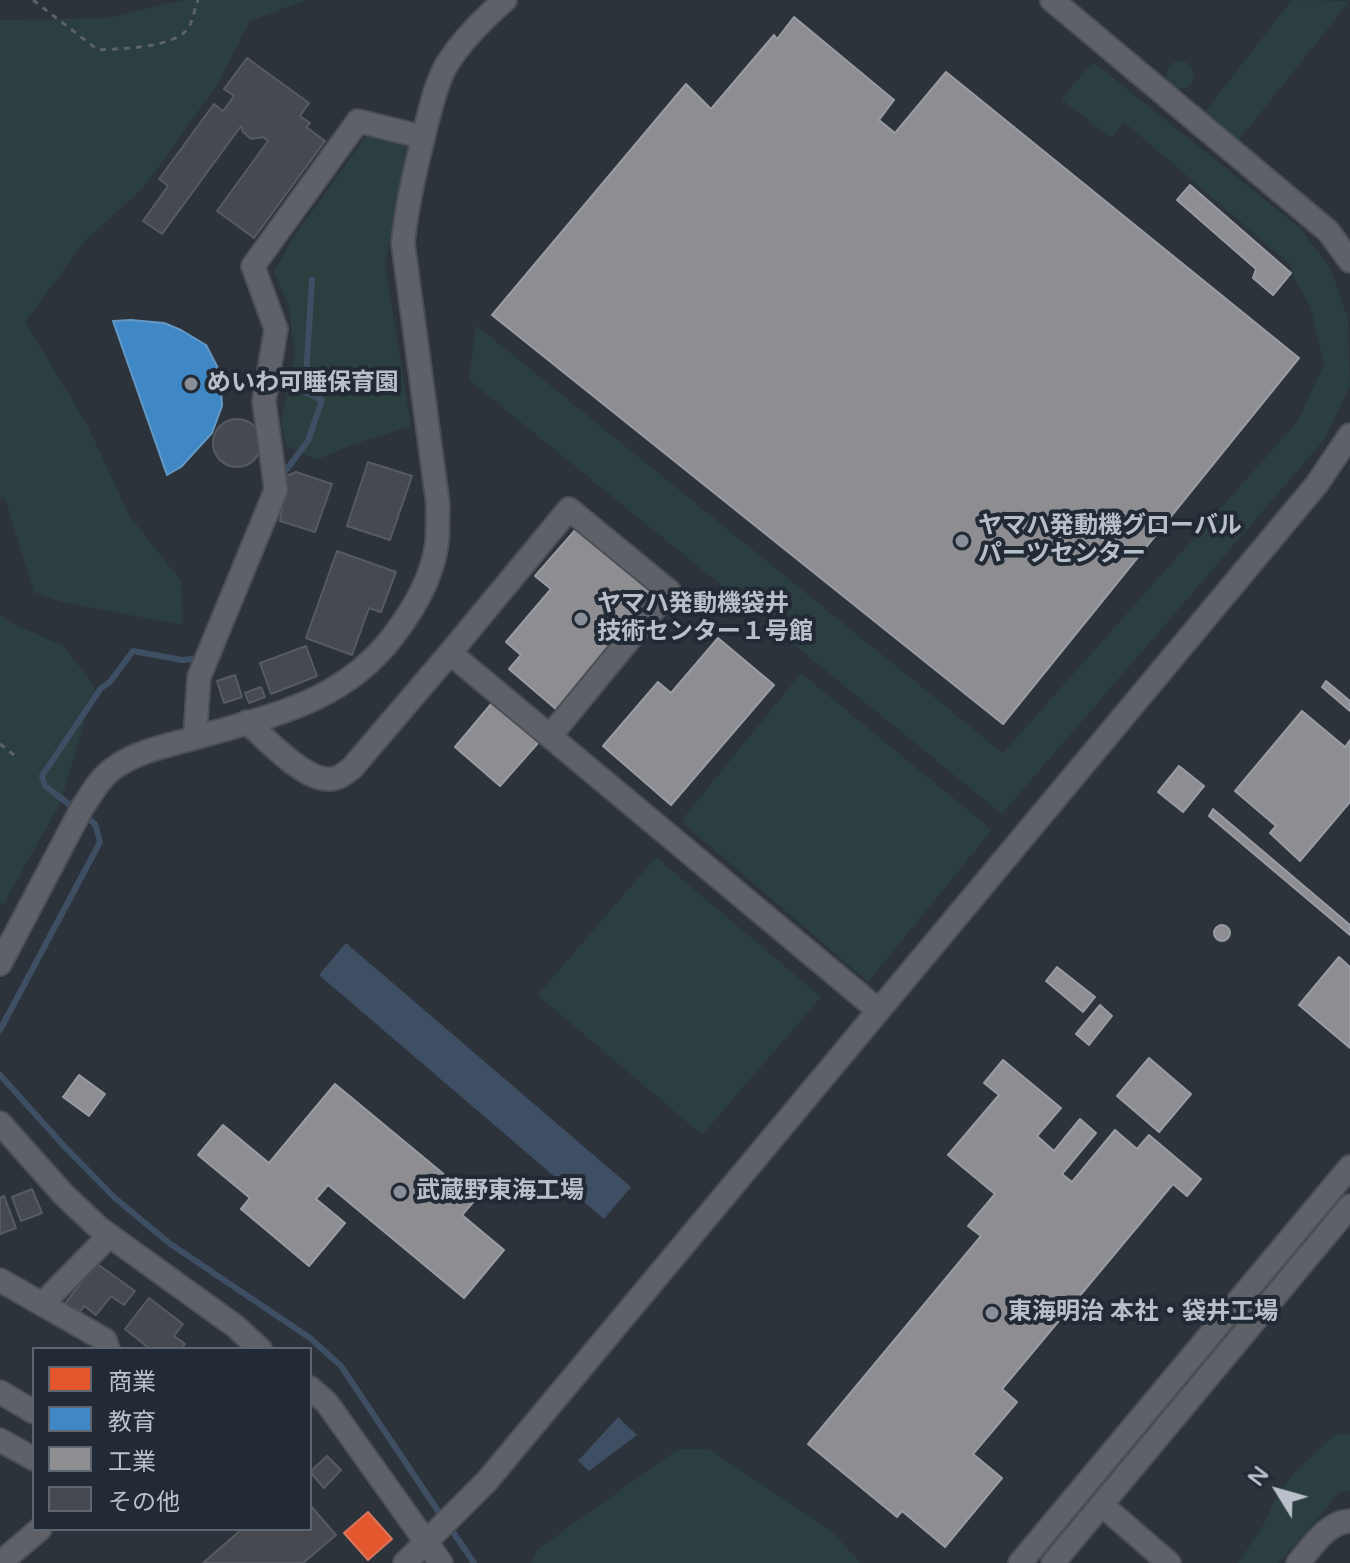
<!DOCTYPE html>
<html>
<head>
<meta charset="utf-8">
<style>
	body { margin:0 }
	#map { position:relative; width:1350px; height:1563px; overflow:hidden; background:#2d333a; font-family:"Varela Round","Noto Sans JP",sans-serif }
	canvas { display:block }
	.legend { position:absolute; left:32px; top:1347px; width:280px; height:184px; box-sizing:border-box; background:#212a35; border:2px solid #5e6671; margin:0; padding:10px 14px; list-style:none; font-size:24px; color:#b9c0ca }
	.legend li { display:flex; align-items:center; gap:16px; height:40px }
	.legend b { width:40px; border:2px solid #5e6671 }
	.north { position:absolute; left:1238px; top:1451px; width:80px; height:80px; -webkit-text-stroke:6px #212a35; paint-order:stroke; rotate:307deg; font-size:22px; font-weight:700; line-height:32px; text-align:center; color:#b9c0ca }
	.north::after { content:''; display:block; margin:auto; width:28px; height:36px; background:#b9c0ca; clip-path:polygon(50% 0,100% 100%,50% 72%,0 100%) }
</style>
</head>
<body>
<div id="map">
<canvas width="1350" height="1563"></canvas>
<ul class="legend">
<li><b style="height:22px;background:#e4572e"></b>商業</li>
<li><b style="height:22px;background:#3f88c5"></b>教育</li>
<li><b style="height:22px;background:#8d8d92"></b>工業</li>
<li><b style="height:22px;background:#464a50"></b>その他</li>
</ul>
<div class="north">N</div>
</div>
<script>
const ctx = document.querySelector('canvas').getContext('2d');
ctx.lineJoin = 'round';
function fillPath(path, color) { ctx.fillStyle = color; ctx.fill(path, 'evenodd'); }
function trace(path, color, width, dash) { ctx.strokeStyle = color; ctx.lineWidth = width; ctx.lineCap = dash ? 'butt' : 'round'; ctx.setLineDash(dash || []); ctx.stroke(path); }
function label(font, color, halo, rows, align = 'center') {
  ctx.font = font + ' "Varela Round","Noto Sans JP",sans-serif'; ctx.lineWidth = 8; ctx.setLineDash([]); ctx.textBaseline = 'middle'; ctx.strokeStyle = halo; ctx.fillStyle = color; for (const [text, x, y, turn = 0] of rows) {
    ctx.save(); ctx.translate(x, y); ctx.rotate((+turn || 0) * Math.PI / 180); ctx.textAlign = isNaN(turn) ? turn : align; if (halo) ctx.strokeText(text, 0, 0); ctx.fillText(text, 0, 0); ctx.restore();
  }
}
const green = new Path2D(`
	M184,0H307L250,21L217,85L145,186L86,240L25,322L87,424L129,515L181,581L183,625L62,602L34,592L5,499L0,497V20L107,18Z
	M1292,0L1350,1L1238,141L1204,113Z
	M1166 75a14 14 0 1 1 28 0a14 14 0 1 1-28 0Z
	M1093,62L1300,228L1330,268L1348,318L1350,386L1324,440L1002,814L469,380L476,325L1003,753L1298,421L1324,364L1310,306L1291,273V265L1124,122L1111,138L1061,99Z
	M369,132L408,141L385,264L411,426L355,444L316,460L286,445L281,421L295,355L289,307L274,272L292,239Z
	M0,613L5,620L63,646L95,686L60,804L3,905L0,903Z
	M801,673L992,830L868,982L681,821Z
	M656,857L821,997L702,1135L538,995Z
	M1335,1434H1350V1491L1340,1492L1279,1563H1238L1264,1524L1276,1497L1291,1477Z
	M678,1449H709L832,1531L860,1563H531L538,1549Z`);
const water = new Path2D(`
	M346,943L631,1187L604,1219L319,975Z
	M618,1417L637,1435L589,1471L578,1461Z`);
const shops = new Path2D(`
	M368,1512L392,1539L368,1560L344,1533Z`);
const schools = new Path2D(`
	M131,320L164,323L181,330L206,345L220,372L222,406L212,433L181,467L167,475L113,321Z`);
const industry = new Path2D(`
	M794,17L894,100L879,120L895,133L946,72L1299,358L1003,724L492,315L686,84L711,109L774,35L777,39Z
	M1190,185L1291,273L1273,295L1253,278L1256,269L1177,200Z
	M577,528L655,595L557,710L509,669L521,655L506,642L551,589L535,576Z
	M718,638L774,685L671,805L603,746L658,682L671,693Z
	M1326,681L1350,701V711L1322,687Z
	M492,703L538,743L500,786L455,747Z
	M1302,711L1345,747L1350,740V802L1300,861L1270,833L1276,826L1235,791Z
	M1179,766L1204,786L1183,812L1158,792Z
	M1213,809L1350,925V935L1209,816Z
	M1214 933a8 8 0 1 1 16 0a8 8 0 1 1-16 0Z
	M1339,957L1350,967V1048L1299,1005Z
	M1057,967L1095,997L1083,1012L1046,981Z
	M1100,1005L1112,1016L1089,1045L1076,1034Z
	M1149,1058L1191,1094L1159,1132L1117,1096Z
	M1003,1060L1061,1108L1037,1136L1054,1151L1080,1119L1096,1133L1062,1174L1072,1182L1115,1130L1137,1149L1149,1135L1201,1179L1187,1196L1173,1184L1002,1389L1017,1402L973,1454L1002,1478L945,1547L902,1511L897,1517L808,1444L981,1236L968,1226L995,1194L948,1155L999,1095L984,1083Z
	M79,1075L105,1094L89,1116L63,1097Z
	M335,1084L475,1200L462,1215L504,1250L464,1298L328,1185L316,1199L345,1223L309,1266L241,1209L250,1198L198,1155L223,1125L269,1163Z`);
const stream = new Path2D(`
	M282,478L283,474L308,441L322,400L305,392L312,280
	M74,808L45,786L42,776L101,688L110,682L133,651L182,660L202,658
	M0,1030L100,842L95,824L83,815
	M0,1075L64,1146L115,1198L169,1243L310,1338L341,1366L442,1517
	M449,1526L474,1563`);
const building = new Path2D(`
	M247,58L309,103L300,116L310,123L306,127L325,141L254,238L217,211L268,141L263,137L251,139L243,132L241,126L162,234L143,221L168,186L159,179L214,104L223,111L234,96L224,89Z
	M213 443a24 24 0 1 1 48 0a24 24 0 1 1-48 0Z
	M368,462L412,476L390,540L347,526Z
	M296,472L332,484L315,532L280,521L287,476Z
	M337,551L396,572L381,612L369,608L352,655L306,638Z
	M306,646L317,676L271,694L260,663Z
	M235,675L242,697L224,703L217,681Z
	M261,687L265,697L249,703L245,693Z
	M32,1189L42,1213L21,1221L12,1197Z
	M4,1196L16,1228L0,1234V1198Z
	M96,1263L135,1291L124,1305L111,1296L96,1315L84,1306L78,1315L64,1305Z
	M149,1298L183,1324L174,1336L185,1344L181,1349H150L125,1329Z
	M327,1456L341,1470L324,1488L310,1472Z
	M310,1505L336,1535L303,1563H203L242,1529H310Z`);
const path = new Path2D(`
	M33,0L98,50C122,48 178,49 190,25C193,18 195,8 198,0
	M0,744L14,755`);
const minor = new Path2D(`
	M1052,0L1328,231L1350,261
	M247,722C266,739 304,780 329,779C339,779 344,774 352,768L450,653
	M550,736L669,591L569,509L450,653L878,1010
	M195,737L199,677L276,490L264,401L276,329L253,266L358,121L423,137
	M0,964L82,808C92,793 101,776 117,766C139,751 166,746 191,739C269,716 342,704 394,635C413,610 431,580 436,548C439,534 437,519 438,505L403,243C407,202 417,163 427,122C432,103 437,81 447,64C463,39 483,19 505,0
	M0,1123L64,1195L99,1228L235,1326L260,1349
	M0,1280L105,1340L108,1349
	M45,1306L51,1295L109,1236
	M310,1388L327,1403L441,1563
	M0,1392L34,1412
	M0,1440L34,1459
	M1102,1505L1169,1563
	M0,1563L40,1529
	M405,1563L487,1481L1317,484L1350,435
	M1020,1563L1350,1167
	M1053,1563L1350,1206
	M1298,1563C1312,1547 1327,1522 1350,1521`);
const markers = [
	[191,384,8,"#888f98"],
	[962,541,8,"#888f98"],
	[581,619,8,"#888f98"],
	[400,1192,8,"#888f98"],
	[992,1313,8,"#888f98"]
];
const poiNames = [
	["めいわ可睡保育園",207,384],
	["ヤマハ発動機グローバル",978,527],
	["パーツセンター",978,555],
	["ヤマハ発動機袋井",597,605],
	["技術センター１号館",597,633],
	["武蔵野東海工場",416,1192],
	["東海明治 本社・袋井工場",1008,1313]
];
fillPath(green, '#2b3e40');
fillPath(water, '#3e4e63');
fillPath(shops, '#e4572e');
trace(shops, '#d7765d', 2);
fillPath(schools, '#3f88c5');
trace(schools, '#6499c6', 2);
fillPath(industry, '#8d8d92');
trace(industry, '#9a9ca3', 2);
trace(stream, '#3e4e63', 6);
fillPath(building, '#464a50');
trace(building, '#565b61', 2);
trace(minor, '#4b4f55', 26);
trace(path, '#5b6165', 3, [6, 6]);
trace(minor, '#5e6268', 22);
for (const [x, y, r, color] of markers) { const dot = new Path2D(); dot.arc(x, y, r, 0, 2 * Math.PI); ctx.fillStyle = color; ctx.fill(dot); trace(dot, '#212a35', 3); }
label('bold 24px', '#b9c0ca', '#212a35', poiNames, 'left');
</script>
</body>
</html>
